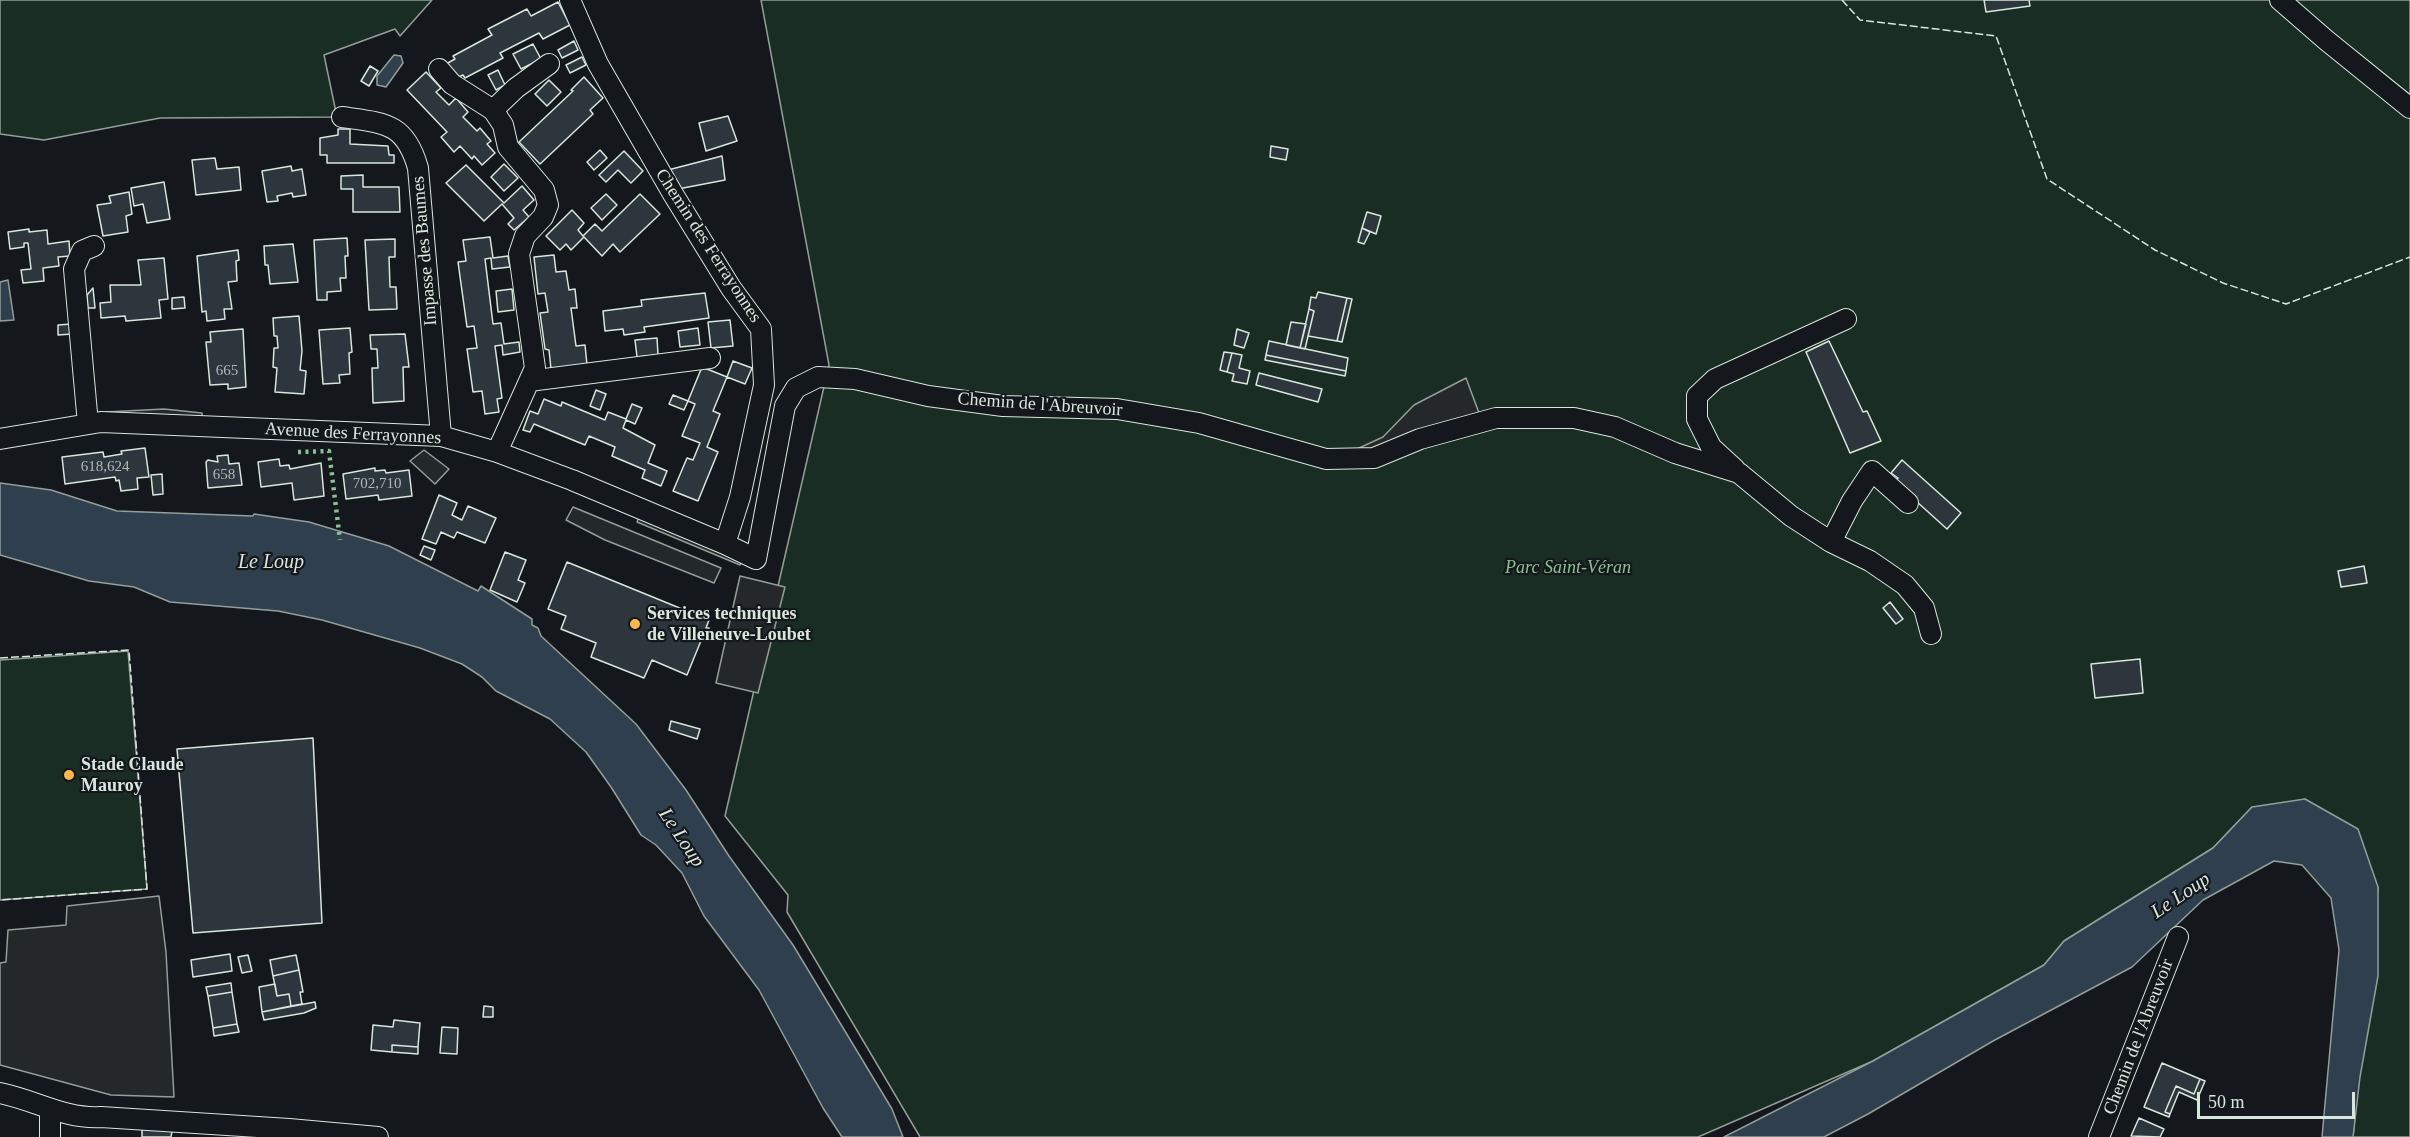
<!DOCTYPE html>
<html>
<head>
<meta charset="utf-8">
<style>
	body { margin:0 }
	#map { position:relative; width:2410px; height:1137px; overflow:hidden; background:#14181c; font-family:Georgia,serif }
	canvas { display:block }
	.scale { position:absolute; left:2197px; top:1092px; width:158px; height:27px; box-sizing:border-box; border:3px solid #d8e6dc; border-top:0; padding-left:8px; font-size:18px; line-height:21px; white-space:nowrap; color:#d8e6dc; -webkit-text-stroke:4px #14181c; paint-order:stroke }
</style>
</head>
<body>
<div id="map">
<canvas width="2410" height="1137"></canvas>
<div class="scale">50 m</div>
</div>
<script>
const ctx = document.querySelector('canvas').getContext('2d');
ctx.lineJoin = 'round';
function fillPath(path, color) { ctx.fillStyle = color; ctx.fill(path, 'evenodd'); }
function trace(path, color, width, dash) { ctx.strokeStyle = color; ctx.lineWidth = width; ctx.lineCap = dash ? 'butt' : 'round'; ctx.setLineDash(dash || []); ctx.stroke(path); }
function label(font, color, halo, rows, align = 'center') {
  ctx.font = font + ' Georgia,serif'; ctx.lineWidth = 4.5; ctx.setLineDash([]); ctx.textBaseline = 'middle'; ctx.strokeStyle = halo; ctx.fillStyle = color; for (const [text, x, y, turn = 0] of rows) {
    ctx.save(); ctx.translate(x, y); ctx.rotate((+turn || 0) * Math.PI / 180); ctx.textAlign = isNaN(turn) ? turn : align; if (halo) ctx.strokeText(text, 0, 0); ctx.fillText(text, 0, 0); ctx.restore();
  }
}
const green = new Path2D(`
	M0,0H432L400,36L395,29L324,55L337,117L160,118L44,140L0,134Z
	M761,0H2410V1137H2353L2378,887L2252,807L2213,848L2064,941L2044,965L1873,1061L1698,1137H920L787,912L788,895L725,816L829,365Z
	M128,651L147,889L0,900V660Z`);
const parking = new Path2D(`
	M1466,378L1479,413L1359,456L1357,449L1383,437L1414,405Z
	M164,409L202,413V420L106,419V412Z
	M424,450L449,469L435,484L410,461Z
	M573,507L721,568L714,583L605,540L566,520Z
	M640,515L744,557L740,565L637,522Z
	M740,576L785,587L758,693L716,683Z
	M159,896L166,952L174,1097L111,1095L0,1065V963L6,962L8,930L66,925L67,906Z`);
const water = new Path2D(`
	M394,55L401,56L403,63L386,87L377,85V76Z
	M8,280L14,320L0,321V282Z
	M0,483L51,490L117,511L253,516L254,514L309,522L389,546L478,591L481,586L532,619V625L538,628L541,636L636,724L686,790L729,856L793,945L892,1109L903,1137H842L823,1108L759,990L704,916L682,873L656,845L641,835L611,787L586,752L550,719L496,691L482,677L462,664L420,648L322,620L278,611L170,602L134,587L89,581L0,555Z
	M2305,799L2358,829L2378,887V976L2360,1077L2353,1137H2322L2339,950L2331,898L2302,865L2274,861L2203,900L2132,967L1993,1041L1868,1114L1824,1137H1724L1873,1061L2044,965L2064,941L2213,848L2252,807Z`);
const building = new Path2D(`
	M1984,0H2029L2030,6L1986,12Z
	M558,2L570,25L543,39L539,33L500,53L503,58L465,78L463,75L454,79L446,64L455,59L453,56L492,35L488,29L527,9L531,16Z
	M574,41L578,50L562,58L558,50Z
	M533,44L541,59L521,69L513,54Z
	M582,57L586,65L570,73L566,65Z
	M370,66L378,71L369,86L361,81Z
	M498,70L505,85L496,90L488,75Z
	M426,72L441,88L436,92L449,105L456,98L468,112L463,117L477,131L480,128L491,141L487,144L495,153L482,165L474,156L472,159L460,146L454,152L441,137L447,132L407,90Z
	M584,77L603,98L590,110L593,114L540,164L519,142L573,91L571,90Z
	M549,80L561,92L547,106L535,94Z
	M728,116L737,141L706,151L699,123Z
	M338,129H350V144L388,146L389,155H394V163H327V155H320V138L338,135Z
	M1271,146L1288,149L1286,160L1270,157Z
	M600,150L607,158L594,170L587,162Z
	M624,151L643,171L631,183L618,170L606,182L599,175Z
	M722,156L725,180L678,189L668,170Z
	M215,158L217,169L239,167L241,190L196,195L192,160Z
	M504,164L518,178L504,191L491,177Z
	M466,165L504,203L522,186L534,200L523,210L529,217L514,230L508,224L514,218L502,204L484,221L446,183Z
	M291,166L292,171L302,169L306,195L293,197L292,193L277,196L278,201L267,202L262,171Z
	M363,175V187H399L400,212H353V189H341V176Z
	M164,182L170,219L147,223L143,204L134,206L131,188Z
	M129,192L132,214L126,216L128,232L103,236L97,205L111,203L109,196Z
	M606,194L617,205L602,220L591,208Z
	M640,194L660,214L620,252L613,244L602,256L584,237L571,250L566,244L560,250L546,236L572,210L584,223L578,230L583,236L595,224L602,231Z
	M1367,212L1381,216L1376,234L1362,228Z
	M1362,228L1370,232L1364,244L1358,242Z
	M29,229V232L47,230L48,244L69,241L70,256L58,257L59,266L43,268L44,281L23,283L21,270L31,269L28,243H24V247L10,249L8,232Z
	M490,237L493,258L508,256L510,267L492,269L491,258L485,259L493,324L501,323L504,344L519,342L520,352L503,355L502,345L495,346L502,398L497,399L499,412L485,414L482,391L473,392L467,349L477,348L474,326L467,327L458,262L466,261L463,240Z
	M347,238L348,256H345L346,278H340L341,291L327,292V300H317L314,240Z
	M395,239V257H389L390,287H396L397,309L369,310L365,240Z
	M293,244L298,282L270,284L268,265H265L264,246Z
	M238,250L239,260L236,261L237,281L228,282L232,309H224L225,319L207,321L206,311L202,312L197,256Z
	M554,255L556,272L566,271L569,290L575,289L577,308H571L576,346L585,345L587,365L551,369L549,350L545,349L540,313L548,312L545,293L538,294L534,257Z
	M164,258L168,299L159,300L161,318L126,321L125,316L101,318L100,303L111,302L110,285H141L138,260Z
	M93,288L95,308H88L87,295Z
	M512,289L514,310L498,312L496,291Z
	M1318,292L1347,298L1337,341L1308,336L1314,311L1309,309L1311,297L1316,298Z
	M705,293L709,318L644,327L645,332L624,335L623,329L605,331L603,311L642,306L641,300Z
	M184,297L185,308L172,309V298Z
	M1347,298L1352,299L1342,342L1337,341Z
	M1309,309L1314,311L1305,349L1300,348Z
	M299,316L302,351L300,370L306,371L304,394L275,392L277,368L273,367L274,348H278L277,336H274L273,318Z
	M730,320L733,346L711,348L708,322Z
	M1291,322L1306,324L1300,348L1286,345Z
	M71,324L72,334L58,335V325Z
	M350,328L352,352L349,353L350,374L339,375L340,383L323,384L319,330Z
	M698,328L700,345L680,347L678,331Z
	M243,329L246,387L228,389V384L210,385L206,342H211L210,332Z
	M1237,329L1249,333L1244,348L1234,345Z
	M405,334L409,367H403L404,401L373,403L372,368H378L377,349H371L370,335Z
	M657,338L658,355L637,357L635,340Z
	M1269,341L1348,358L1346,371L1266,355Z
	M1829,341L1863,412L1867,411L1881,441L1850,453L1806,352Z
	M1224,352L1232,353L1227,372L1220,370Z
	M1232,353L1242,355L1239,368L1250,371L1247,384L1232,381L1234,374L1227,372Z
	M1266,355L1346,371L1345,376L1265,360Z
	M733,361L752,368L745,384L727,377Z
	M702,367L727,377L713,411L720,414L707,447L718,452L698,501L673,491L687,458L693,460L700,443L682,436L695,404L688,401Z
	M1259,373L1322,389L1318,402L1256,385Z
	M596,390L606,394L600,410L590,406Z
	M673,395L688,401L684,410L669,404Z
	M544,399L561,406L562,402L605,420L608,412L626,419L632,404L642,408L635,424L626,420L623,428L655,445L648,463L667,471L661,486L642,478L645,470L612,456L615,447L589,436L585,445L534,424L530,432L523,430L530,411L538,414Z
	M145,448L149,477L137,478L138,489L121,491L119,480L116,481L115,477L65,484L62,457L103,452L104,457L122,454L121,451Z
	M228,455L229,464L239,463L242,485L208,488L206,462L208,460L218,462L217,456Z
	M279,459L280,466L289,465L290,469L321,463L324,496L294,500L292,483L261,487L258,462Z
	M1902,460L1961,513L1947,529L1895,482L1898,478L1891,473Z
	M375,468V471L385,470L386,473L409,470L412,496L379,500L378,495L346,499L343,474Z
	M162,474L163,494L153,495L151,475Z
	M439,495L457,503L452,515L462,520L468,506L496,518L485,543L457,532L454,538L441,532L436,544L422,539Z
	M424,546L435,550L431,560L420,555Z
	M505,552L526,560L518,580L525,583L517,602L490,590Z
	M567,562L709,620L706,628H709L708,632L705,631L687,675L652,660L644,678L591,657L596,643L561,629L566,616L548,609Z
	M2364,566L2367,583L2341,587L2338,571Z
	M1890,602L1903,619L1896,624L1883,608Z
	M2140,659L2143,693L2095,698L2091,664Z
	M671,721L700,729L697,739L669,730Z
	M313,738L322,923L193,933L177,749Z
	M230,954L232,971L193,977L191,960Z
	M248,955L252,971L242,973L238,957Z
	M296,955L299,970L273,976L270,960Z
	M299,970L303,992H300L302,1004L291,1006L289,994L277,996L273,976Z
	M231,983L232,992L208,996L206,987Z
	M275,984L277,996L289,994L291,1006L262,1012L259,987Z
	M232,992L237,1024L213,1028L208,996Z
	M315,1002L316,1008L304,1013L264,1020L262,1012Z
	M484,1006L493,1007V1017H483Z
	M394,1020L420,1023L418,1047L392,1045V1052L371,1050L373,1025L393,1027Z
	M237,1024L239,1032L214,1036L213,1028Z
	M442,1027L458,1028L457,1054L440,1053Z
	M392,1045L418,1047V1054L392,1052Z
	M2162,1063L2200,1079L2194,1094L2176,1086L2165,1112L2170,1114L2169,1117L2144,1107Z
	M2200,1079L2205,1081L2197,1100L2179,1092L2170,1114L2165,1112L2176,1086L2194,1094Z
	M2139,1118L2164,1129L2160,1137L2131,1136Z
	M142,1128L172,1131L171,1137H142Z`);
const minor = new Path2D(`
	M570,0L598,64L673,194L731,288L761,329L764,385L740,497L725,544
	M2280,0L2326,40L2410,108
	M439,69L452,84L493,110
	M342,117C384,123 405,122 418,168L441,436
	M529,381L710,358
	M88,424L74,269L82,251L94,246
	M0,439L101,422L441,436L497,452L572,480L725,544L756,559L785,406L796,388L818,377L855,379L928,396L1003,406L1117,409L1199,423L1326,459L1374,458L1420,439L1496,418H1574L1615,427L1675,453L1739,473L1791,516L1831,542L1870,561L1905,585L1924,608L1931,634
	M497,452L535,368L519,254L525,236L543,217L548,205L544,190L508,147L503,125L493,110L516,88L549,64
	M1735,469L1711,447L1697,419V396L1715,379L1846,319
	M1831,542L1852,501L1872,471L1908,503
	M0,1093C35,1100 64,1119 101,1117L289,1129L378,1137
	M50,1137V1110
	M2099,1137L2178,937`);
const hedge = new Path2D(`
	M298,452L329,451L340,540`);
const fence = new Path2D(`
	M1842,0L1860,20L1996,36L2047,179L2155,250L2223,283L2286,304L2410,257
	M0,658L129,650L147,889L0,900`);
const markers = [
	[635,624,6,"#ffb74d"],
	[69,775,6,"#ffb74d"]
];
const numberNames = [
	["665",227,371],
	["618,624",105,467],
	["658",224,475],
	["702,710",377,484]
];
const streetNames = [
	["Chemin des Ferrayonnes",708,246,57],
	["Impasse des Baumes",425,251,-95],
	["Chemin de l'Abreuvoir",1040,405,4],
	["Avenue des Ferrayonnes",353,434,3],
	["Chemin de l'Abreuvoir",2139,1037,-69]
];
const parkNames = [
	["Parc Saint-Véran",1568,568]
];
const poiNames = [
	["Services techniques",647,614],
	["de Villeneuve-Loubet",647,635],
	["Stade Claude",81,765],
	["Mauroy",81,786]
];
const waterNames = [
	["Le Loup",271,563],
	["Le Loup",681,838,56],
	["Le Loup",2181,896,-34]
];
fillPath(green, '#1a2d24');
trace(green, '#939e99', 1.5);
fillPath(parking, '#24282b');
trace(parking, '#939e99', 1.5);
fillPath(water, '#2f3f4d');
trace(water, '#939e99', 1.5);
fillPath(building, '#2c363c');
trace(building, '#d8e6dc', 1.5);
trace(minor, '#d8e6dc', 22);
trace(minor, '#14181c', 20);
trace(hedge, '#8ac095', 4.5, [3, 4.5]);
trace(fence, '#d8e6dc', 1.5, [8, 3]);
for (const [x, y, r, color] of markers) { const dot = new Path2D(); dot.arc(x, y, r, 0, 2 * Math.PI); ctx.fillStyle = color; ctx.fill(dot); trace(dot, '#14181c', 2); }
label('15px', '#adbab4', null, numberNames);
label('18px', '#d8e6dc', '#14181c', streetNames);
label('italic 18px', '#8ac095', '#14181c', parkNames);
label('bold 18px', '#d8e6dc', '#14181c', poiNames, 'left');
label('italic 20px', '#d8e6dc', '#14181c', waterNames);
</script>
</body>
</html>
